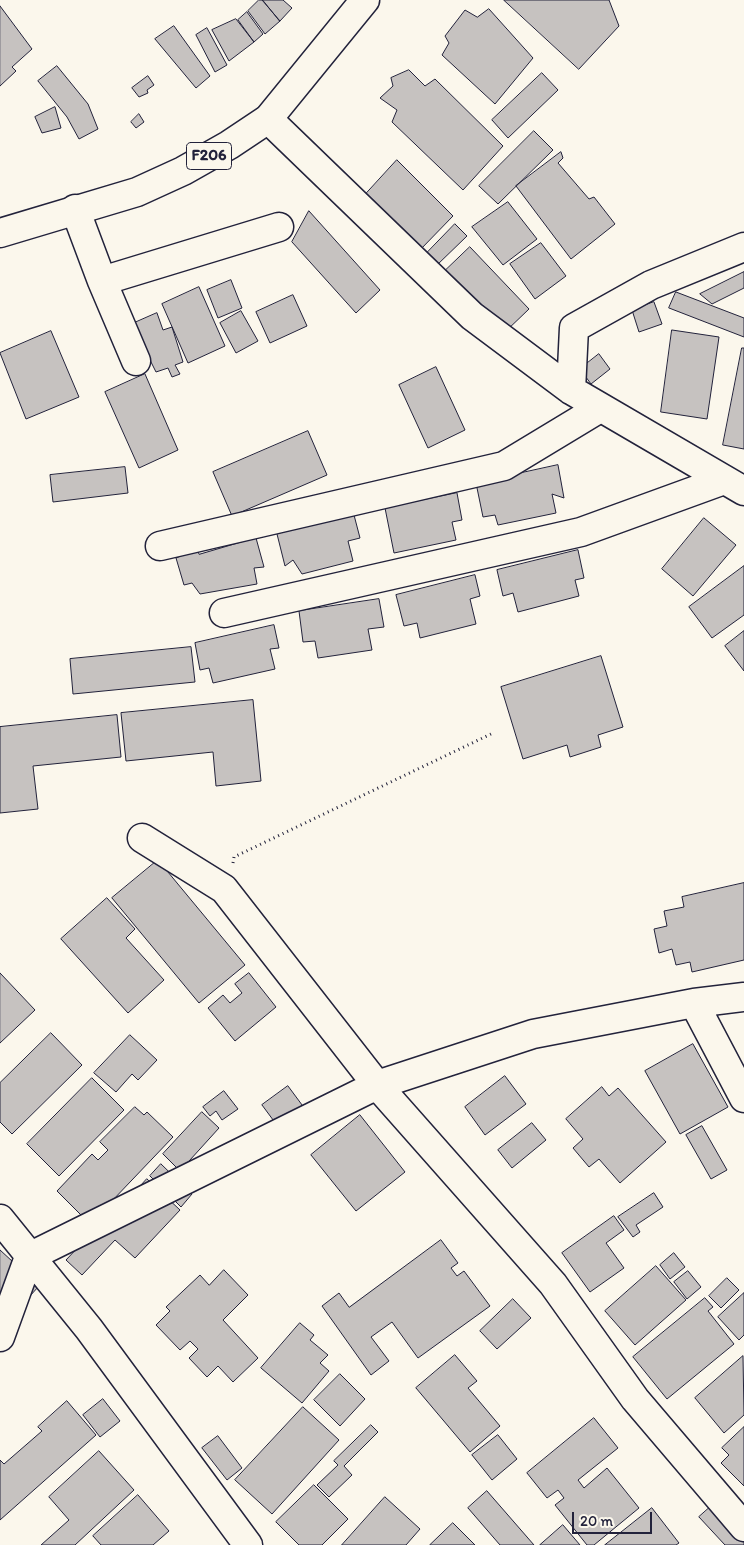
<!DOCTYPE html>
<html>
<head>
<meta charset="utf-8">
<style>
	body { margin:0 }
	#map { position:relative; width:744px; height:1545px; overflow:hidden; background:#fbf7ec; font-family:Itim,sans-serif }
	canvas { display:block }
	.scale { position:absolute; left:572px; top:1512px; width:80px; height:22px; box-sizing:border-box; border:2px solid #22223b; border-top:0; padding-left:6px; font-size:15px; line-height:18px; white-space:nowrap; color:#22223b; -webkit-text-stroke:4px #fbf7ec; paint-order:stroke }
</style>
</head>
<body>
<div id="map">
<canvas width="744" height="1545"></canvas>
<div class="scale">20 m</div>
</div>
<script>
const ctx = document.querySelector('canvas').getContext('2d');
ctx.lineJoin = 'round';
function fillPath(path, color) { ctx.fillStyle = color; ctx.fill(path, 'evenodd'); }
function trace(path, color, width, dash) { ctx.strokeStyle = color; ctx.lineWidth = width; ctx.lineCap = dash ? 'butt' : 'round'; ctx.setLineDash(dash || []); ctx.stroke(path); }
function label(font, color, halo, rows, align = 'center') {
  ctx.font = font + ' Itim,sans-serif'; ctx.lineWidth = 4.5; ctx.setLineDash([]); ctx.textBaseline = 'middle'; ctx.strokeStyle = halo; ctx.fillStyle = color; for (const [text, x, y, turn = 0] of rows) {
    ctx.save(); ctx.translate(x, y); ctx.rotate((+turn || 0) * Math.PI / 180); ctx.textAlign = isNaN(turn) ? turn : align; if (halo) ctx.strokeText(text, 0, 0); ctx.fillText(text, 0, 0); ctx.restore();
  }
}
const building = new Path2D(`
	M259,0H262L280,21L265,34L248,11Z
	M263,0H283L292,8L280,21Z
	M504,0H609L619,26L579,69Z
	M0,6L32,49L12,67L16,71L0,86Z
	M489,9L533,58L495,104L442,55L449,43L445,36L465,10L477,17Z
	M247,12L263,34L254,42L238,20Z
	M236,19L254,42L229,61L212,30Z
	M174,26L210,76L196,88L155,39Z
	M207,28L227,65L215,72L196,35Z
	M57,66L88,104L98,129L79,139L67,117L38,81Z
	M409,70L425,86L435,79L503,146L463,190L392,122L397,110L380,98L393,86L391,78Z
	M542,73L558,90L508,138L492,120Z
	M148,76L154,85L147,90L148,93L139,97L132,88Z
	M55,107L61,128L42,133L35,117Z
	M139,114L144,122L136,128L131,122Z
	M534,131L553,150L498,204L479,186Z
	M561,152L563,158L558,163L589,199L594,197L615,224L571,259L516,186Z
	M397,160L453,216L419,251L365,195Z
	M508,202L537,239L503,265L472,227Z
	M309,211L380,290L356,313L292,242Z
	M455,224L467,236L436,266L425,255Z
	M541,243L566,276L535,299L510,264Z
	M470,247L529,309L505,332L446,270Z
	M744,272V288L712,304L700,294Z
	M231,280L242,308L218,318L207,290Z
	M199,287L225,346L188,363L162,304Z
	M676,292L744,318V337L669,308Z
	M293,295L307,326L270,343L256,312Z
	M654,302L662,324L639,332L632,310Z
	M241,311L258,341L236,353L220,323Z
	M157,313L163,330L172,327L183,362L175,365L180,374L172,377L168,368L156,372L132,324Z
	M672,330L719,337L707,419L661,412Z
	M51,331L79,397L26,419L0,353Z
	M742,348H744V449L723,445Z
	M599,354L610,369L591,384L580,369Z
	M436,367L465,430L428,448L399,385Z
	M145,374L178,450L139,468L105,392Z
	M308,431L327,475L232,516L213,472Z
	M558,465L564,498L552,494L556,513L498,525L495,515L483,517L476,483Z
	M125,467L128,493L53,502L50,475Z
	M457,493L462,520L452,522L456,540L394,553L385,508Z
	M354,515L360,538L348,541L353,561L302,574L293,560L285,566L277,534Z
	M704,518L736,545L693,596L662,569Z
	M256,538L264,567L254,568L257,584L200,594L192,583L184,585L176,558L197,549L199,554Z
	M578,550L584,578L575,580L579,596L518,612L513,593L503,596L497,570Z
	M744,566V615L712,638L689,607Z
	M475,575L480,596L470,599L476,624L420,638L417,623L404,626L396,595Z
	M379,599L384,627L368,629L372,650L318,658L315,641L303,642L299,611Z
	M274,625L279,648L270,649L275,669L213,683L209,668L200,670L195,643Z
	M744,631V671L725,646Z
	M191,647L195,682L73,694L70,659Z
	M601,656L623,727L598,735L601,747L570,757L567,745L523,759L501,687Z
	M253,700L261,781L216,786L213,752L126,761L121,713Z
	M117,715L121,757L33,766L38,809L0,813V727Z
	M158,860L245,965L199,1003L112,898Z
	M744,883V960L692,972L690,962L676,965L672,949L659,953L654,929L667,926L664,911L684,907L682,897Z
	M107,898L135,929L126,938L164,980L128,1013L61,939Z
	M0,973L35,1010L0,1043Z
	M249,973L276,1007L235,1041L208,1008L223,995L230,1003L242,993L235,984Z
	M51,1033L82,1065L12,1134L0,1122V1083Z
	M130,1035L157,1060L138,1080L132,1074L116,1092L94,1073Z
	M693,1044L728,1107L680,1134L645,1071Z
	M505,1076L526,1104L485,1135L465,1107Z
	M92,1078L124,1110L59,1176L27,1144Z
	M288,1086L308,1113L282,1132L262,1105Z
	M602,1087L609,1096L618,1088L666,1142L620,1183L599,1159L589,1167L573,1148L583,1139L566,1119Z
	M224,1091L238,1109L222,1120L216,1111L210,1116L203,1107Z
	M135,1107L144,1115L147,1112L173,1137L90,1224L57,1191L92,1154L98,1160L108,1150L100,1142Z
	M202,1112L219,1128L180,1171L163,1154Z
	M360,1115L405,1172L356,1211L311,1155Z
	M532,1123L546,1140L512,1168L498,1150Z
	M702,1126L727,1170L711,1179L686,1135Z
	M161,1164L192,1194L181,1207L150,1176Z
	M147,1179L180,1210L135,1258L115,1240L82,1275L66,1260L98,1226L100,1229Z
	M654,1193L663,1207L636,1225L640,1232L633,1237L618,1217Z
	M614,1216L624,1230L606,1243L624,1268L590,1292L562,1253Z
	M441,1240L458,1263L451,1268L457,1276L464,1271L490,1306L418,1358L392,1322L371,1337L389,1361L371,1375L322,1306L339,1293L349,1307Z
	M0,1250L39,1286L0,1329Z
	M674,1253L685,1267L670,1279L660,1265Z
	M656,1266L686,1300L635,1345L605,1311Z
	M224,1270L248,1295L223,1320L258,1358L233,1382L218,1366L207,1377L189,1358L198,1349L190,1341L180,1350L156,1325L170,1311L166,1307L200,1275L209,1285Z
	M688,1271L701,1287L687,1299L674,1282Z
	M727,1278L739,1290L721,1308L709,1296Z
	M744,1293V1335L739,1340L718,1317Z
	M705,1298L713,1307L708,1311L734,1344L667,1399L633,1357Z
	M513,1299L531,1318L497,1349L480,1331Z
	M300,1323L314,1335L310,1340L328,1355L320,1363L329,1371L302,1403L261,1368Z
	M455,1355L477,1381L468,1388L500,1426L470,1452L416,1388Z
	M743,1356L744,1415L724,1433L695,1398Z
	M340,1374L365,1399L340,1426L314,1400Z
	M103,1399L120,1421L100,1437L83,1415Z
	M67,1401L96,1435L0,1520V1460L4,1464L42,1431L38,1427Z
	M303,1407L339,1440L272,1514L235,1480Z
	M594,1418L618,1448L578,1480L584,1488L607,1468L639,1508L594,1545H587L555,1505L564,1498L558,1490L547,1498L527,1473Z
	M371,1425L378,1432L344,1466L352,1475L329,1497L317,1485L338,1465L334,1461Z
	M744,1427V1486L721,1463L729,1455L722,1448Z
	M498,1435L517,1459L492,1480L472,1455Z
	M218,1436L242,1468L227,1480L202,1448Z
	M99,1451L134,1490L75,1545H41L69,1520L49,1497Z
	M314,1485L348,1519L322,1545H299L276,1522Z
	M487,1491L534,1545H500L468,1508Z
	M138,1495L169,1531L153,1545H101L93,1536Z
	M385,1497L420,1529L406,1545H342Z
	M716,1502L744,1532V1545H725L699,1517Z
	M652,1508L679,1543L676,1545H605Z
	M453,1523L475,1545H430Z
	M563,1525L580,1545H540Z`);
const path = new Path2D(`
	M233,863L234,857L491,734`);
const minor = new Path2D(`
	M268,119L472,316L571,390L744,491
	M75,209L102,281L136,361
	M102,281L279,227
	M571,390L574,328L651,285L744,247
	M160,546L504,466L600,408
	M224,613L581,532L724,480
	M142,838L224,889L377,1085L553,1284L635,1399L744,1527
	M694,1003L744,1098
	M0,1219L89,1329L248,1545
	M0,1337L29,1257L377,1085L533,1034L694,1003L744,997`);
const major = new Path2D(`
	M0,233L137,192L183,171L229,145L268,119L365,0`);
const shields = [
	[209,156,45]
];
const shieldNames = [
	["F206",209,156]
];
fillPath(building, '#c6c2c0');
trace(building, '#22223b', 1);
trace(minor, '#22223b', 31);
trace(major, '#22223b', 31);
trace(path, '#22223b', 3, [1, 4]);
trace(minor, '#fbf7ec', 28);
trace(major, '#fbf7ec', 28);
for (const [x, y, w] of shields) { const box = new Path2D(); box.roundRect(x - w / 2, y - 13.5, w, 27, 4); ctx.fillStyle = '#fbf7ec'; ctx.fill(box); trace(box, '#22223b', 1); }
label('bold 16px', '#22223b', null, shieldNames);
</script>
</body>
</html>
